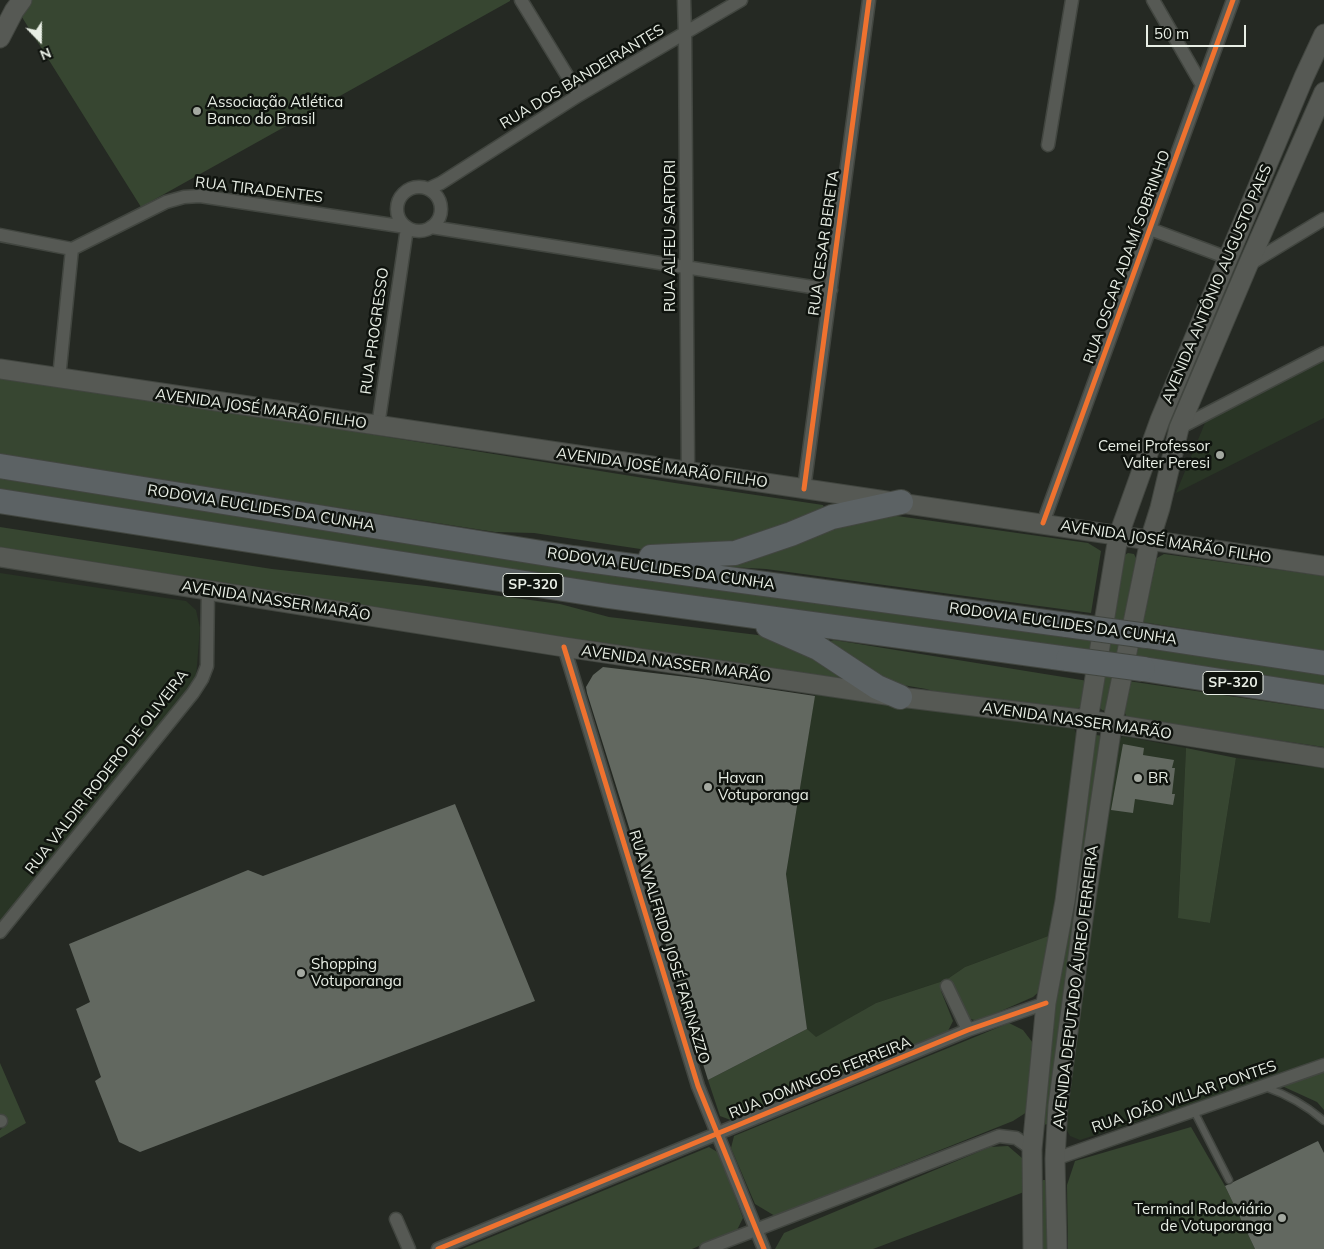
<!DOCTYPE html>
<html>
<head>
<meta charset="utf-8">
<style>
	body { margin:0 }
	#map { position:relative; width:1324px; height:1249px; overflow:hidden; background:#252923; font-family:Mulish,sans-serif }
	canvas { display:block }
	.north { position:absolute; left:15px; top:15px; width:50px; height:50px; -webkit-text-stroke:4px #0f130e; paint-order:stroke; rotate:158deg; font-size:14px; font-weight:700; line-height:20px; text-align:center; color:#e8eee5 }
	.north::after { content:''; display:block; margin:auto; width:18px; height:22px; background:#e8eee5; clip-path:polygon(50% 0,100% 100%,50% 72%,0 100%) }
	.scale { position:absolute; left:1146px; top:25px; width:100px; height:22px; box-sizing:border-box; border:2px solid #e8eee5; border-top:0; padding-left:6px; font-size:15px; line-height:18px; white-space:nowrap; color:#e8eee5; -webkit-text-stroke:4px #0f130e; paint-order:stroke }
</style>
</head>
<body>
<div id="map">
<canvas width="1324" height="1249"></canvas>
<div class="north">N</div>
<div class="scale">50 m</div>
</div>
<script>
const ctx = document.querySelector('canvas').getContext('2d');
ctx.lineJoin = 'round';
function fillPath(path, color) { ctx.fillStyle = color; ctx.fill(path, 'evenodd'); }
function trace(path, color, width, dash) { ctx.strokeStyle = color; ctx.lineWidth = width; ctx.lineCap = dash ? 'butt' : 'round'; ctx.setLineDash(dash || []); ctx.stroke(path); }
function label(font, color, halo, rows, align = 'center') {
  ctx.font = font + ' Mulish,sans-serif'; ctx.lineWidth = 5; ctx.setLineDash([]); ctx.textBaseline = 'middle'; ctx.strokeStyle = halo; ctx.fillStyle = color; for (const [text, x, y, turn = 0] of rows) {
    ctx.save(); ctx.translate(x, y); ctx.rotate((+turn || 0) * Math.PI / 180); ctx.textAlign = isNaN(turn) ? turn : align; if (halo) ctx.strokeText(text, 0, 0); ctx.fillText(text, 0, 0); ctx.restore();
  }
}
const built = new Path2D(`
	M1324,358V418L1176,493L1207,418Z
	M0,573L186,601L196,610L200,628L196,678L185,695L0,926Z
	M815,693L901,703L1074,729L1080,740L1051,935L965,967L946,980L876,1003L815,1038L807,1029L786,874Z
	M1123,736L1186,748L1178,917L1210,923L1236,758L1324,768V1058L1262,1081L1080,1140L1070,1136L1064,1125L1116,743Z`);
const green = new Path2D(`
	M30,0H510V1L141,207L20,14Z
	M0,375L675,483L823,505L825,511L733,549L647,550L534,533L495,532L32,460L0,454Z
	M0,473L1096,636L1094,653L743,609L0,495Z
	M890,515L1088,543L1101,551L1091,613L766,569L730,567L728,561L838,523Z
	M0,527L272,569L426,586L560,604L609,617L766,636L815,651L851,678L840,679L782,674L0,552Z
	M1128,553L1134,554L1137,560L1106,711L1102,710L1098,706L1123,556Z
	M1164,554L1324,576V651L1142,622L1157,558Z
	M834,640L1088,681L1084,705L1075,710L954,697L926,689L897,684L877,674L825,642Z
	M1137,643L1324,672V688L1134,657Z
	M1128,681L1324,710V747L1127,718L1124,711Z
	M1096,735L1103,736L1082,894L1076,898L1072,897L1093,739Z
	M1186,748L1236,758L1210,923L1178,918Z
	M1072,913L1078,914L1048,1124L1043,1125L1054,1003L1068,915Z
	M1051,935L1042,989L1033,997L978,1021L967,1018L948,981L941,985V991L953,1021L947,1033L736,1122L720,1116L708,1080L807,1029L816,1037L876,1003L946,980L965,967Z
	M1009,1023L1023,1030L1036,1047L1027,1112L1013,1121L775,1216L755,1204L731,1148L734,1136Z
	M0,1063L26,1123L0,1138V1130L6,1125L0,1116Z
	M1324,1072V1110L1317,1102L1282,1086Z
	M1191,1127L1225,1186L1255,1249H1068L1067,1185L1075,1161Z
	M1008,1146L1022,1158L1024,1192L873,1249H775L784,1233L990,1147Z
	M709,1147L719,1153L743,1218L737,1230L692,1249H462Z
	M1043,1180H1048L1051,1249H1036L1039,1185Z`);
const building = new Path2D(`
	M603,667L695,678L815,696L786,874L807,1029L708,1080L587,693L586,687L593,675Z
	M1123,744L1144,748L1143,755L1174,760L1172,768H1175L1172,794H1175L1173,805L1135,799L1133,813L1111,810Z
	M455,804L535,1001L140,1152L119,1142L95,1081L101,1077L76,1009L90,1002L69,944L248,870L263,876Z
	M1318,1141L1324,1153V1249H1255L1225,1186Z`);
const lane = new Path2D(`
	M1265,1087C1288,1095 1306,1105 1324,1121
	M1194,1111L1229,1180`);
const street = new Path2D(`
	M521,0L579,95
	M684,0L685,33L688,472
	M1153,0L1202,85
	M1048,145L1072,0
	M397 209a22 22 0 1 1 44 0a22 22 0 1 1-44 0Z
	M428,189L441,183L579,95L741,0
	M431,227L831,290
	M1150,229L1228,258
	M0,235L72,249L166,202L184,197L200,196L406,227
	M1248,265L1324,219
	M59,378L72,249
	M378,426L407,228
	M1179,428L1324,353
	M804,489L869,0
	M1043,523L1233,0
	M564,647L698,1086L764,1249
	M0,932L193,693L202,679L207,666L208,589
	M947,986L968,1030
	M0,1121H1
	M1055,1159L1324,1065
	M396,1219L409,1249
	M438,1249L968,1030L1046,1003
	M706,1249L999,1136L1016,1138L1032,1149`);
const secondary = new Path2D(`
	M0,38L14,11L22,0
	M0,369L1324,566
	M0,557L564,647L900,697L1088,720L1324,758
	M1033,1249L1032,1149L1046,1003L1065,901L1088,720L1118,537L1160,420L1304,77L1324,34
	M1057,1249L1055,1159L1058,1106L1085,905L1112,725L1150,540L1160,508L1179,428L1248,265L1324,92`);
const highway = new Path2D(`
	M0,466L573,558L1067,625
	M0,501L608,596L1068,659
	M651,557L735,553L791,534L832,517L901,502
	M768,626L818,648L877,687L900,697
	M1147,636L1324,663
	M1143,669L1324,697`);
const highwayBridge = new Path2D(`
	M1067,625L1147,636
	M1068,659L1143,669`);
const cycleway = new Path2D(`
	M804,489L869,0
	M1043,523L1233,0
	M564,647L698,1086L764,1249
	M438,1249L968,1030L1046,1003`);
const markers = [
	[197,111,5,"#a4a9a1"],
	[1220,455,5,"#a4a9a1"],
	[1138,778,5,"#a4a9a1"],
	[708,787,5,"#a4a9a1"],
	[301,973,5,"#a4a9a1"],
	[1282,1218,5,"#a4a9a1"]
];
const shields = [
	[533,585,60],
	[1233,683,60]
];
const shieldNames = [
	["SP-320",533,585],
	["SP-320",1233,683]
];
const streetNames = [
	["RUA DOS BANDEIRANTES",582,77,-31],
	["RUA TIRADENTES",259,190,7],
	["RUA ALFEU SARTORI",670,236,-90],
	["RUA CESAR BERETA",824,243,-82],
	["RUA OSCAR ADAMÍ SOBRINHO",1127,257,-70],
	["AVENIDA ANTÔNIO AUGUSTO PAES",1217,284,-67],
	["RUA PROGRESSO",375,331,-82],
	["AVENIDA JOSÉ MARÃO FILHO",261,409,8],
	["AVENIDA JOSÉ MARÃO FILHO",662,468,8],
	["RODOVIA EUCLIDES DA CUNHA",261,508,9],
	["AVENIDA JOSÉ MARÃO FILHO",1166,542,9],
	["RODOVIA EUCLIDES DA CUNHA",661,569,8],
	["AVENIDA NASSER MARÃO",276,601,9],
	["RODOVIA EUCLIDES DA CUNHA",1063,624,8],
	["AVENIDA NASSER MARÃO",676,664,8],
	["AVENIDA NASSER MARÃO",1077,721,8],
	["RUA VALDIR RODERO DE OLIVEIRA",107,772,-52],
	["RUA WALFRIDO JOSÉ FARINAZZO",669,947,73],
	["AVENIDA DEPUTADO ÁUREO FERREIRA",1076,987,-83],
	["RUA DOMINGOS FERREIRA",820,1078,-22],
	["RUA JOÃO VILLAR PONTES",1184,1097,-19]
];
const poiNames = [
	["Associação Atlética",207,102],
	["Banco do Brasil",207,119],
	["Cemei Professor",1210,446,"right"],
	["Valter Peresi",1210,463,"right"],
	["Havan",718,778],
	["Votuporanga",718,795],
	["BR",1148,778],
	["Shopping",311,964],
	["Votuporanga",311,981],
	["Terminal Rodoviário",1272,1209,"right"],
	["de Votuporanga",1272,1226,"right"]
];
fillPath(built, '#293525');
fillPath(green, '#374631');
fillPath(building, '#626860');
trace(lane, '#424640', 9);
trace(street, '#424640', 15);
trace(secondary, '#424640', 21);
trace(highway, '#424640', 26);
trace(lane, '#565954', 6);
trace(street, '#565954', 12);
trace(secondary, '#565954', 19);
trace(highway, '#5c6264', 24);
trace(highwayBridge, '#424640', 26, []);
trace(highwayBridge, '#5c6264', 24);
trace(cycleway, '#ef722f', 5);
for (const [x, y, r, color] of markers) { const dot = new Path2D(); dot.arc(x, y, r, 0, 2 * Math.PI); ctx.fillStyle = color; ctx.fill(dot); trace(dot, '#0f130e', 2); }
for (const [x, y, w] of shields) { const box = new Path2D(); box.roundRect(x - w / 2, y - 11.5, w, 23, 4); ctx.fillStyle = '#0f130e'; ctx.fill(box); trace(box, '#e8eee5', 1); }
label('bold 14px', '#e8eee5', null, shieldNames);
label('15px', '#e8eee5', '#0f130e', streetNames);
label('15px', '#e8eee5', '#0f130e', poiNames, 'left');
</script>
</body>
</html>
